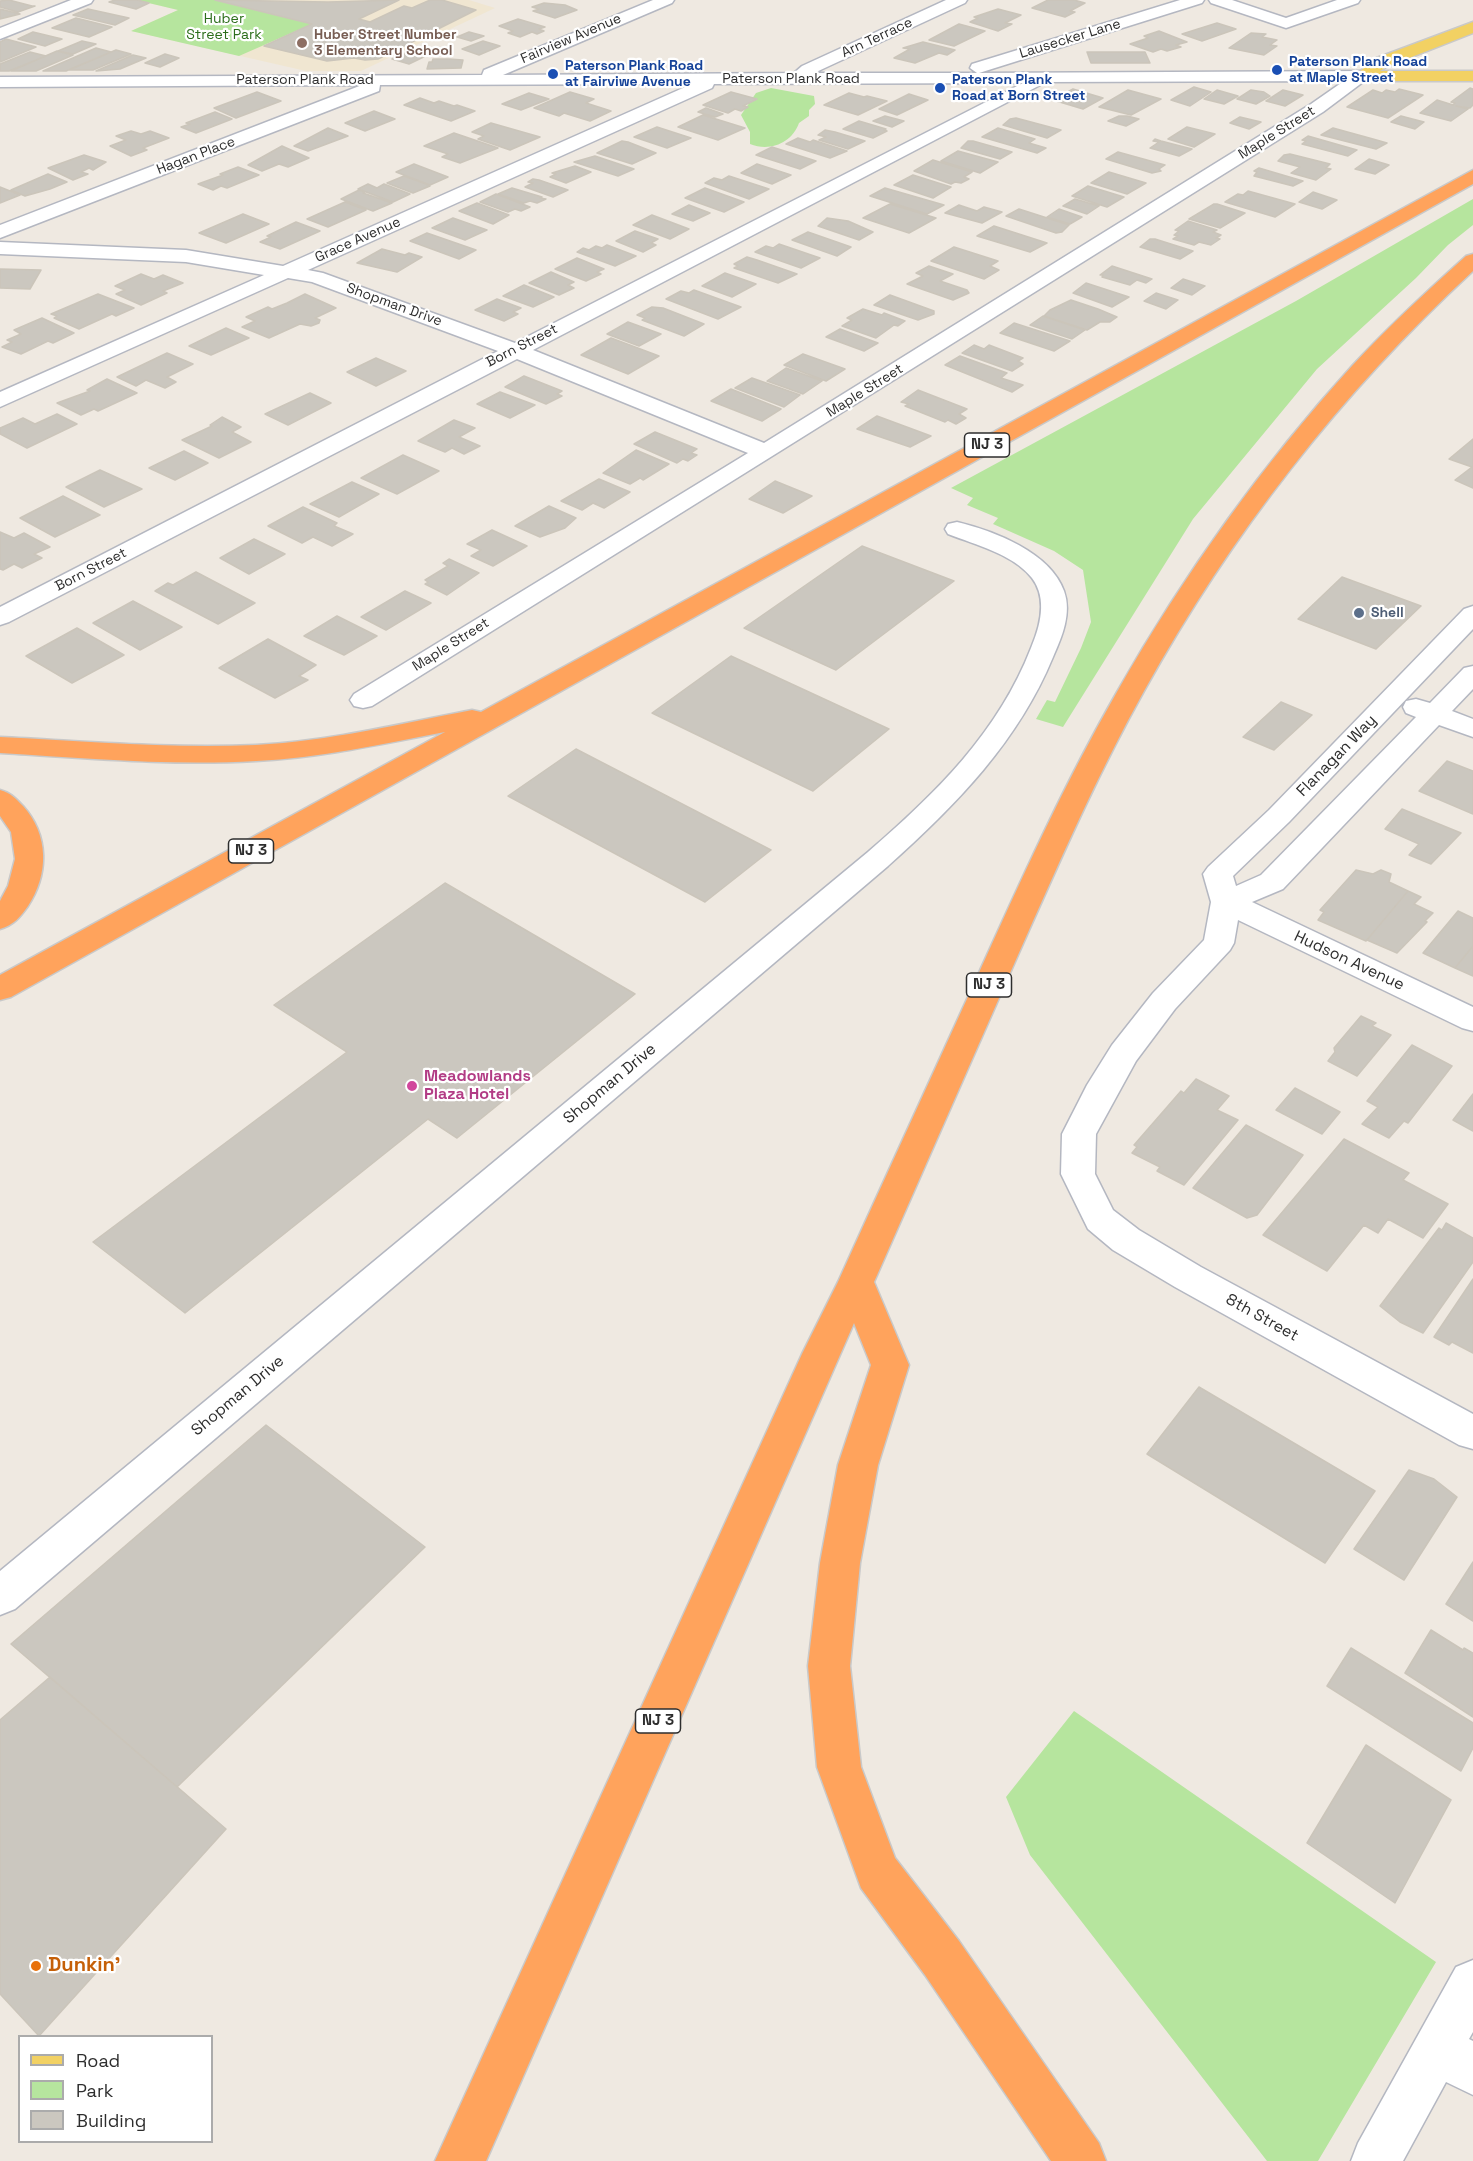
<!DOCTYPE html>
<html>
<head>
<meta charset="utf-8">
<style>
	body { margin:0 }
	#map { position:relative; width:1473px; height:2161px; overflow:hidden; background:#efe9e1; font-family:"Space Grotesk",sans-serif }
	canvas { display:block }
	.legend { position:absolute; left:18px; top:2035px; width:195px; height:108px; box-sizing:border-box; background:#fff; border:2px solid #ababab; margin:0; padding:8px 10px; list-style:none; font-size:18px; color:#2e2e2e }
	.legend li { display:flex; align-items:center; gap:12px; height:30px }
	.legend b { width:30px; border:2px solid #ababab }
</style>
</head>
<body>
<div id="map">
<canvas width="1473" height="2161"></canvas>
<ul class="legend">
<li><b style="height:8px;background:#f2d163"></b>Road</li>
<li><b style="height:16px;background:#b6e59e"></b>Park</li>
<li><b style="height:16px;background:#cbc7bf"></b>Building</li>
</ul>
</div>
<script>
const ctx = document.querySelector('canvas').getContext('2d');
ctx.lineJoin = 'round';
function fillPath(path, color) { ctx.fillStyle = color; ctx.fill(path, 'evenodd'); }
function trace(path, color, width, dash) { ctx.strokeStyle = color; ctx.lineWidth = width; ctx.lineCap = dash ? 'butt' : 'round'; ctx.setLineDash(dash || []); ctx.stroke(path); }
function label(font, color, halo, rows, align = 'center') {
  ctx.font = font + ' "Space Grotesk",sans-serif'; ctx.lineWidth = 4.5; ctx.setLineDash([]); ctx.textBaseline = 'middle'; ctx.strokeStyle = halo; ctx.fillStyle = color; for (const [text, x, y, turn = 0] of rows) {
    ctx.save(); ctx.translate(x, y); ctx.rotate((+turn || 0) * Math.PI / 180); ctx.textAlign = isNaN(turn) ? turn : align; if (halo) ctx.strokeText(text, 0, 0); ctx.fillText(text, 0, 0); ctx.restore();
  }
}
const education = new Path2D(`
	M136,0H469L495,8L361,71H306L131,31L178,10Z`);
const green = new Path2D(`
	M136,0H215L312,24L239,56L131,31L178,10Z
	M771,88L814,96L815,104L809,110V116L799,123C792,143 770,152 750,144V132L741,115L756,93Z
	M1473,199V225L1448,245L1416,278L1317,369L1193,519L1063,727L1036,719L1047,700L1055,702L1081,648L1091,622L1083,570L1054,551L993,524L998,518L967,505L973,498L951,488L1296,301Z
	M1074,1711L1436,1962L1318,2161H1267L1030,1855L1006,1797Z`);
const building = new Path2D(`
	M9,0L32,6H35L18,12L0,7V1Z
	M115,0H137L149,3L136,9L109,2Z
	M215,0L328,2L399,0L359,19L370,22L404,6L412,8L430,0H442L476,10L378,59L365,60L354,58L327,61L264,46L312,24Z
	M1048,0H1074L1085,3L1070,11L1075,12L1065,17L1032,8Z
	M544,3L565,5L577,10L555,18L533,11L539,9L532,7Z
	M0,9L20,14L0,19Z
	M88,9L129,18L115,25L73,15Z
	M998,9L1021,15L1005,23L1012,24L998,31L970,22L978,18L974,17Z
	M76,18L112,27L89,37L52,28Z
	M518,19L545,27L539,29L544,31L537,34L532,32L520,37L508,33L513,31L499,26Z
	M1217,23L1236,29L1202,41L1182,34Z
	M959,24L985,31L954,46L929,40Z
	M1159,31L1187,42L1176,45L1181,47L1167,51L1161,49L1153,52L1130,44L1148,38L1144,36Z
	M33,32L62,39L45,46L18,39Z
	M469,32L484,36L471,41L457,37Z
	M1251,33L1266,34L1262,37L1277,40L1270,45L1277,46L1264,55L1229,48Z
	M6,39L36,47L0,62V42Z
	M82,41L96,44L73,54L58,51Z
	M483,41L500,46L479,55L462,49Z
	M923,42L955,50L947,55L939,53L915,63L894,58L910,49L903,48Z
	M419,47L436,51L409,64L392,59Z
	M96,48L111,52L66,71H43Z
	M116,50L131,54L93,70H69Z
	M57,51L73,55L36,71H11Z
	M30,52L46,56L9,71H0V64Z
	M1087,52H1145L1150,63H1091Z
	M165,54L179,58L160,67L145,63Z
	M133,55L146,58L120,69L96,71Z
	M433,59H449L463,60L461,68L427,69L429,62H432Z
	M1194,87L1211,92L1190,106L1171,100Z
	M1470,88L1473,89V105L1470,108L1456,106L1468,109L1451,121L1420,113L1437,100L1453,105L1455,103L1451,102Z
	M1073,89L1103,98L1083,109L1053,100Z
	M1399,89L1423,95L1388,118L1347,107L1373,90L1382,93L1386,90L1395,92Z
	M1128,90L1161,99L1131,115L1099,107Z
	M1217,90L1238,96L1224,104L1204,99Z
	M1251,90L1264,92L1270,96L1256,104L1237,99Z
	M1283,90L1303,95L1285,106L1266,101Z
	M257,92L281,101L236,118L214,108Z
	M570,92L594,99L586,103L611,111L590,121L564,113L559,116L534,108Z
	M731,92L757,99L743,106L748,107L741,111L735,109L728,113L703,105Z
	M529,93L549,99L521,110L502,104Z
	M849,93L864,97L867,96L887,101L858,115L824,105Z
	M909,94L928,100L897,115L879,109Z
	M420,98L434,103L439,101L454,106L457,105L475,111L451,121L404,105Z
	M706,108L723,114L715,117L698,112Z
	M374,111L395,119L365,131L345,123Z
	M215,112L232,119L196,133L181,127L190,124L186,123Z
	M703,115L745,128L718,140L678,127Z
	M885,116L904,121L892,127L873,121Z
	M1119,116H1127L1139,119L1126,126L1108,121Z
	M1401,116L1424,122L1415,129L1391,122Z
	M1240,117L1261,122L1249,129L1230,123Z
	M1016,118L1061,130L1047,138L1003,125L1010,119Z
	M859,121L886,129L884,130L887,131L873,138L843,129Z
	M491,123L540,137L510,150L478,139L484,136L472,132Z
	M657,127L691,138L667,148L634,137Z
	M1187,127L1215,134L1194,147L1168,139Z
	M328,128L348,136L308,151L294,146Z
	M998,128L1035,139L1029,143L1046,148L1037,153L982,137Z
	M1333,128L1373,139L1387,143L1376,149L1321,135Z
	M825,130L835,132L865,141L848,149L819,140L826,137L818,135Z
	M131,131L141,134L150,131L169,138L143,148L147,150L131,156L110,146L126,140L116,136Z
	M454,133L498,148L460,163L442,157L448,154L424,146Z
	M1308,136L1357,150L1348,156L1302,144L1306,141L1302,140Z
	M798,138L810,142L813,140L847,151L830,158L786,144Z
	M1155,139L1161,141L1192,149L1179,156L1150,148L1159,142L1153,141Z
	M622,141L628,142L656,153L632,164L597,153Z
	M968,141H973L1012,152L1000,159L961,148Z
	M282,146L309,158L288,167L279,164L262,171L248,165Z
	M772,147L816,161L800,169L756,155Z
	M958,151L998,162L980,173L941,161Z
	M1118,152L1165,165L1159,169L1161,171L1152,173L1106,159Z
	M1290,154L1330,164L1326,168L1331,169L1316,180L1291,173L1300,167L1278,161L1284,155Z
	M84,155L106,162L93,170L89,168L81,172L88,174L73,180L48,168Z
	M595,156L634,169L618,176L574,162Z
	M1369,159L1389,165L1375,174L1355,169Z
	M933,160L972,172L964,177L969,179L961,183L955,182L951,184L914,171Z
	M414,164L448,177L430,185L396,172Z
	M757,164L791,175L772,184L741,173Z
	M575,166L591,172L566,183L550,177L556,174L552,173Z
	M238,167L259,175L227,188L221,186L213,190L198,184L223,175L220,174Z
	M1259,168L1303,181L1293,186L1254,176L1257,172L1254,171Z
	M1109,172L1146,183L1127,194L1091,183Z
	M48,174L67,182L50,189L25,196L11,190Z
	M913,175L951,187L933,198L894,185Z
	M404,176L426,184L430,186L413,193L387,183Z
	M729,176L769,189L749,199L705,183L714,178L722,180Z
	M533,179L539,180L568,190L553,197L525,187L533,183L528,182Z
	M368,184L377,188L384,184L410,194L393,202L358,189Z
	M1088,186L1124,197L1107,207L1072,196Z
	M0,187L20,195L0,203Z
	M512,188L542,197L540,198L546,199L537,203L530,201L524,203L498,194Z
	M705,188L744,202L724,212L685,198Z
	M885,188L944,205L927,214L870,196Z
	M359,190L365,192L363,193L392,203L373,211L341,199Z
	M1248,191L1295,204L1275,217L1225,202L1238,194L1243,195Z
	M1313,192L1337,200L1322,209L1299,202Z
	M496,194L530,207L521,211L515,209L508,212L480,202Z
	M1075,199L1099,206L1087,214L1063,206Z
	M345,202L366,210L328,227L307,219Z
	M477,203L509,215L493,224L459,211Z
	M890,204L936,218L909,233L863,218Z
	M1214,204H1217L1245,213L1220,228L1189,219Z
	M689,205L710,213L693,221L672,214Z
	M959,205L977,211L984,207L1002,212L982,223L945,213Z
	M1019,209L1069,225L1062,232L1056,233L1006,216Z
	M1059,209L1082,217L1070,224L1047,217Z
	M243,214L269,224L226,243L199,233Z
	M652,215L689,229L670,239L633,225Z
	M453,218L487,230L465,240L432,228Z
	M827,218L848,221L873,232L859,240L818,226Z
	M1188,221L1217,230L1213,232L1221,235L1216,238L1220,239L1211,245L1199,242L1194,245L1173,239L1178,236L1174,235L1179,231L1175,230Z
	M296,222L320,231L280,249L260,242L271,237L267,236Z
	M994,226L1047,243L1030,252L977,236Z
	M635,231L658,239L651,243L656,245L643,252L616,241Z
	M808,232L851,247L837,256L792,240Z
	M427,233L476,250L459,259L410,241Z
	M1150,239H1155L1193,251L1180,259L1140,247Z
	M779,244L820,258L801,268L755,252L766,246L773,248Z
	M607,245L636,256L615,266L577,252L583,248L589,250L596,246L602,248Z
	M954,247L998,261L990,266L999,270L984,279L931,261Z
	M382,249L405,255L409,253L422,257L397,272L357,263Z
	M747,257L757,260L797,274L778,283L734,268L738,266L734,264Z
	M577,258L604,269L597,272L601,274L586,281L555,269Z
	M929,266L953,274L940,281L967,290L969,293L953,300L907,284L923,276L916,273Z
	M1112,266L1152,279L1146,283L1137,280L1130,285L1102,277L1103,275H1100Z
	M0,269L41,270L30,289L0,288Z
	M551,272L574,282L568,285L574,288L559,295L529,283Z
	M725,273L756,284L732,297L702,286Z
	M141,274L154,279L163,275L183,283L163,291L167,293L141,305L116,294L125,290L115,286Z
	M1183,279L1205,286L1192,295L1171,288Z
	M1086,283L1129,297L1112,307L1073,293Z
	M524,285L554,297L533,307L503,296Z
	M694,290L741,307L718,319L666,299L681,291L689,293Z
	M1156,293L1178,300L1166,309L1144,301Z
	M98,294L134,308L116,316L112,314L79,329L54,318L57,316L51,314Z
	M305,294L336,308L315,318L320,320L319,323L311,326L300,324L269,338L242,327L255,321L246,317L268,307L272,309L287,303Z
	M890,295L934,311V314L918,320L874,305Z
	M497,299L521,308L513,312L518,314L504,321L475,310Z
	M1071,300L1098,309L1117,317L1110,322H1100L1087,330L1044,316L1050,310Z
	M652,307L663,308L704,324L684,336L642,320L645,318L637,315Z
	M863,309L882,315L884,313L905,321L898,326L894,325L876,338L842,326L852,320L847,318Z
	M1043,316L1085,330L1072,339L1030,325Z
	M42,318L74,333L53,343L48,341L21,354L2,347L12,342L7,340L21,334L14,330Z
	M628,322L661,334L639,346L607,334Z
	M1014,323L1070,341L1054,351L1000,333Z
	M226,328L249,338L211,355L189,346Z
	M840,329L878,343L864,351L826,337Z
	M611,338L659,356L628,374L581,355Z
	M974,345L984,349L989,345L1023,358L1018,361L1023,364L1012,371L962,353Z
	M167,353L193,364L167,377L176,382L165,388L146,380L136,386L117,377Z
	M803,354L845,369L826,381L784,365Z
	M960,356L1007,373L1001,378L1023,385L1012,392L945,365Z
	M376,358L406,371L376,386L347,372Z
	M786,368L822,381L803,394L767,381Z
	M524,376L562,391L557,394L562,396L546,404L505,387Z
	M752,378L800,395L784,407L735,388Z
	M107,379L137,393L98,411L94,409L81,415L57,403L90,391L87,390Z
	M731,389L781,409L762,421L711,401Z
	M918,390L967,409L959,414L966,418L956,424L948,420L945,422L905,406L909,404L901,402Z
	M500,392L535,405L510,418L477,404Z
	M310,393L331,403L288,425L265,414Z
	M57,414L77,424L27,448L0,434V428L23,418L35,424Z
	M877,416L931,436L910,447L857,429Z
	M222,417L241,427L232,432L251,442L219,458L182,440L212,426L210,425Z
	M454,420L475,428L459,437L480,446L464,454L452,448L445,452L418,441Z
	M655,432L697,449L691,453L697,455L688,461L683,459L677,463L634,444Z
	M1473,439V488L1455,480L1472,467L1449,459Z
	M636,450L669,464L643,480L640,478L630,484L603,473Z
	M184,451L208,463L175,480L149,468Z
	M403,455L439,471L397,494L361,478Z
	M100,470L142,489L104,507L66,487Z
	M599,479L630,492L604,508L593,503L582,510L561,501Z
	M775,481L812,496L783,513L749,499Z
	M352,482L379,494L339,517L310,504Z
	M63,496L100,515L55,537L20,518Z
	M549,506L576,518L565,528L540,537L515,526Z
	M303,507L337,523L334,526L353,534L332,546L313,537L302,543L268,526Z
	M492,530L527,546L493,566L471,556L481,550L467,544Z
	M0,532L14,538L24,533L50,547L34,554L42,558L22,568L14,564L3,570L0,569Z
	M254,539L285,554L249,574L220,558Z
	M862,546L954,581L836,670L744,628Z
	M449,559L479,573L447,595L425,584L428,582L425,580L448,566L443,563Z
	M196,572L255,603L218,624L155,591L168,583L173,585Z
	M1342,577L1421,606L1376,649L1298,619Z
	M405,591L431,603L386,630L361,617Z
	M133,601L182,627L140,650L93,623Z
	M337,616L377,636L344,655L304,636Z
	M77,628L124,655L72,683L26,656Z
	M268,639L316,665L299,676L308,680L275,698L219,668Z
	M731,656L889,729L813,791L652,713Z
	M1281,702L1312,715L1274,750L1243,737Z
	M576,749L771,850L705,902L508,796Z
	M1447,761L1473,771V814L1419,791Z
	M1402,809L1461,833L1431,864L1409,855L1419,844L1385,829Z
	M1356,870L1373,874L1381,870L1391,874L1389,882L1408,891L1366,941L1318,920L1324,912L1320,910Z
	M445,883L635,994L457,1138L428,1119L185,1313L93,1242L347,1052L274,1005Z
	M1408,891L1421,897L1414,904L1433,913L1425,921L1427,922L1397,953L1367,940Z
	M1458,911L1473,918V946L1455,968L1423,953Z
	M1473,946V976L1455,968Z
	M1361,1016L1376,1023L1372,1026L1391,1035L1357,1076L1328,1061L1335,1052L1334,1048Z
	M1412,1045L1452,1066L1408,1123L1404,1121L1389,1138L1362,1124L1378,1107L1367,1101Z
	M1196,1079L1229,1096L1217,1110L1238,1120L1184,1185L1157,1171L1160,1167L1132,1153L1137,1147L1134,1145L1181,1091L1184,1093Z
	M1295,1088L1340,1112L1322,1134L1276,1110Z
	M1473,1094V1131L1453,1120Z
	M1246,1125L1303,1155L1257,1215L1247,1218L1193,1188Z
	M1344,1139L1409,1173L1403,1180L1448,1204L1423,1238L1388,1219L1378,1233L1364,1225L1327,1271L1263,1235Z
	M1446,1223L1473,1238V1262L1423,1333L1400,1322L1380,1306L1439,1228L1442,1230Z
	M1473,1279V1353L1452,1342L1449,1345L1434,1337Z
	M1199,1387L1375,1491L1325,1563L1147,1454Z
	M266,1425L425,1547L177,1787L11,1644Z
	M1409,1470L1434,1479L1457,1497L1404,1580L1354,1549Z
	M1473,1562V1621L1446,1604Z
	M1431,1630L1463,1650L1464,1648L1473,1653V1717L1405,1673Z
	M1351,1648L1473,1723V1748L1461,1771L1327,1686Z
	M50,1677L226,1829L39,2036L0,1994V1720Z
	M1366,1745L1451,1800L1395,1903L1307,1843Z`);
const minor = new Path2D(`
	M71,0H93L91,3L0,39V28Z
	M653,0H674L672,3L503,75L794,73L802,66L946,0H967L965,3L814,73H977L970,68L972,64L1180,0H1204L1202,3L979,73L1363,71L1371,76L1323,112L372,706L363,708L354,706L350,700L354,694L748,453L517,359L9,622L0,625V607L498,351L312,282L288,278L0,407V392L264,275L186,262L0,254V242L186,250L283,266L692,84L380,85L379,91L0,238V225L362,85L0,87V77L482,75L484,70ZM1344,81L1311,104L764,443L533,350L1046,82ZM1023,83L515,343L323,273L308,270L712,88L714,84Z
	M1209,0H1232L1286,18L1337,0H1360L1358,3L1286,28L1211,3Z
	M957,522C994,531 1050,552 1064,591C1072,613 1062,637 1053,657C1018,742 956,805 888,866L15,1609L0,1615V1571L868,852C935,794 998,733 1031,648C1040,627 1048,599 1032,578C1013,554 976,545 948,534L945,529L948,524Z
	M1473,606V629L1289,822L1233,876L1236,886L1261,875L1416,717L1406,713L1403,707L1406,701L1416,699L1430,703L1464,668L1473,666V689L1452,711L1473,719V737L1439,725L1283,889L1252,902L1473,1007V1031L1462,1028L1238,920L1234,943L1230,950L1175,1009L1136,1061L1096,1134L1095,1174L1113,1210L1139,1230L1201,1267L1473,1414V1449L1459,1445L1175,1287L1113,1250L1088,1229L1061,1174L1062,1134L1087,1085L1112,1045L1153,993L1204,940L1211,902L1203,874L1208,867L1269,810L1464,609Z
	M1473,1960V2032L1469,2039L1473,2041V2095L1446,2082L1403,2161H1351L1358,2143L1456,1967Z`);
const major = new Path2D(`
	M1473,22V33L1386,67L1380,71H1473V81H1363L1355,76L1374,59Z`);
const highway = new Path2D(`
	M1473,170V184L11,997L0,1000V975L445,732C382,744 319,758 256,761C170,766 85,758 0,753V737C85,741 171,749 256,745C329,741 400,724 472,710L481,712Z
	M1473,254V271C1341,393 1231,534 1144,691C1096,777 1058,865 1018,955C970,1064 922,1173 874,1282L909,1365L878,1465L860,1563L850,1666L861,1767L895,1858L959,1941L1099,2143L1106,2161H1051L925,1975L861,1888L817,1767L808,1666L820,1563L838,1465L871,1365L854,1323L486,2161H435L802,1354L838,1282C884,1180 931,1078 977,977C1021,880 1064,784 1117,692C1183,576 1262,465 1352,366C1388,327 1427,291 1466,256Z
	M0,790C11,793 15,798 23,806C49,835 49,874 28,906C20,917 14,925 0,929V901L8,886L15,859L11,832L0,816Z`);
const markers = [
	[302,43,6,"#8d6e63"],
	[1277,70,6,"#1a4fb4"],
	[553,74,6,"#1a4fb4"],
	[940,88,6,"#1a4fb4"],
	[1359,613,6,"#5c6f8a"],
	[412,1086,6,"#d1479c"],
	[36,1966,6,"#e8710a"]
];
const farParknames = [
	["Huber",224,19],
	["Street Park",224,35]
];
const farEducationnames = [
	["Huber Street Number",314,35],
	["3 Elementary School",314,51]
];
const farStreetnames = [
	["Arn Terrace",877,38,-25],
	["Fairview Avenue",571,39,-23],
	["Lausecker Lane",1070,39,-17],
	["Paterson Plank Road",791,79],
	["Paterson Plank Road",305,80],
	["Maple Street",1277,133,-32],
	["Hagan Place",196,156,-21],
	["Grace Avenue",358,240,-24],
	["Shopman Drive",394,305,20],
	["Born Street",522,346,-27],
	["Maple Street",865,391,-32],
	["Born Street",91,570,-27],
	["Maple Street",451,645,-32]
];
const farTransitnames = [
	["Paterson Plank Road",1289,62],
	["at Maple Street",1289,78],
	["Paterson Plank Road",565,66],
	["at Fairviwe Avenue",565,82],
	["Paterson Plank",952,80],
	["Road at Born Street",952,96]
];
const farServicenames = [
	["Shell",1371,613]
];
const shields = [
	[987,445,45],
	[251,851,45],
	[989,985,45],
	[658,1721,45]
];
const shieldNames = [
	["NJ 3",987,445],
	["NJ 3",251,851],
	["NJ 3",989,985],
	["NJ 3",658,1721]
];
const streetNames = [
	["Flanagan Way",1337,756,-46],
	["Hudson Avenue",1349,961,25],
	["Shopman Drive",610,1084,-40],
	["8th Street",1262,1318,29],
	["Shopman Drive",238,1396,-40]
];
const hotelNames = [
	["Meadowlands",424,1077],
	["Plaza Hotel",424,1095]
];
const nearFoodnames = [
	["Dunkin'",48,1966]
];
fillPath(education, '#f0e6d1');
fillPath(green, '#b6e59e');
fillPath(building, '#cbc7bf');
trace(building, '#cbc5ba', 1.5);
trace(minor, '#b4b7c1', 3);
trace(major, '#c9c9c9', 3);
trace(highway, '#c9c9c9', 3);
fillPath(minor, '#fff');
fillPath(major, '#f2d163');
fillPath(highway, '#ffa35c');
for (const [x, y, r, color] of markers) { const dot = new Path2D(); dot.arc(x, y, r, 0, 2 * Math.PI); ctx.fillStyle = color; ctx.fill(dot); trace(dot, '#fff', 2); }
label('14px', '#2c6e1b', '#fff', farParknames);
label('bold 14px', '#785e54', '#fff', farEducationnames, 'left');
label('14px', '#2e2e2e', '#fff', farStreetnames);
label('bold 14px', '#164399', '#fff', farTransitnames, 'left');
label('bold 14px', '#4e5e75', '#fff', farServicenames, 'left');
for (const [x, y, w] of shields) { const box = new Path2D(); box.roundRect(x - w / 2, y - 12, w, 24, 4.5); ctx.fillStyle = '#fff'; ctx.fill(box); trace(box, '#2e2e2e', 1.5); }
label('bold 15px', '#2e2e2e', null, shieldNames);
label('16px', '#2e2e2e', '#fff', streetNames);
label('bold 16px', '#b23c85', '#fff', hotelNames, 'left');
label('bold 20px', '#c56008', '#fff', nearFoodnames, 'left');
</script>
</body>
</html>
